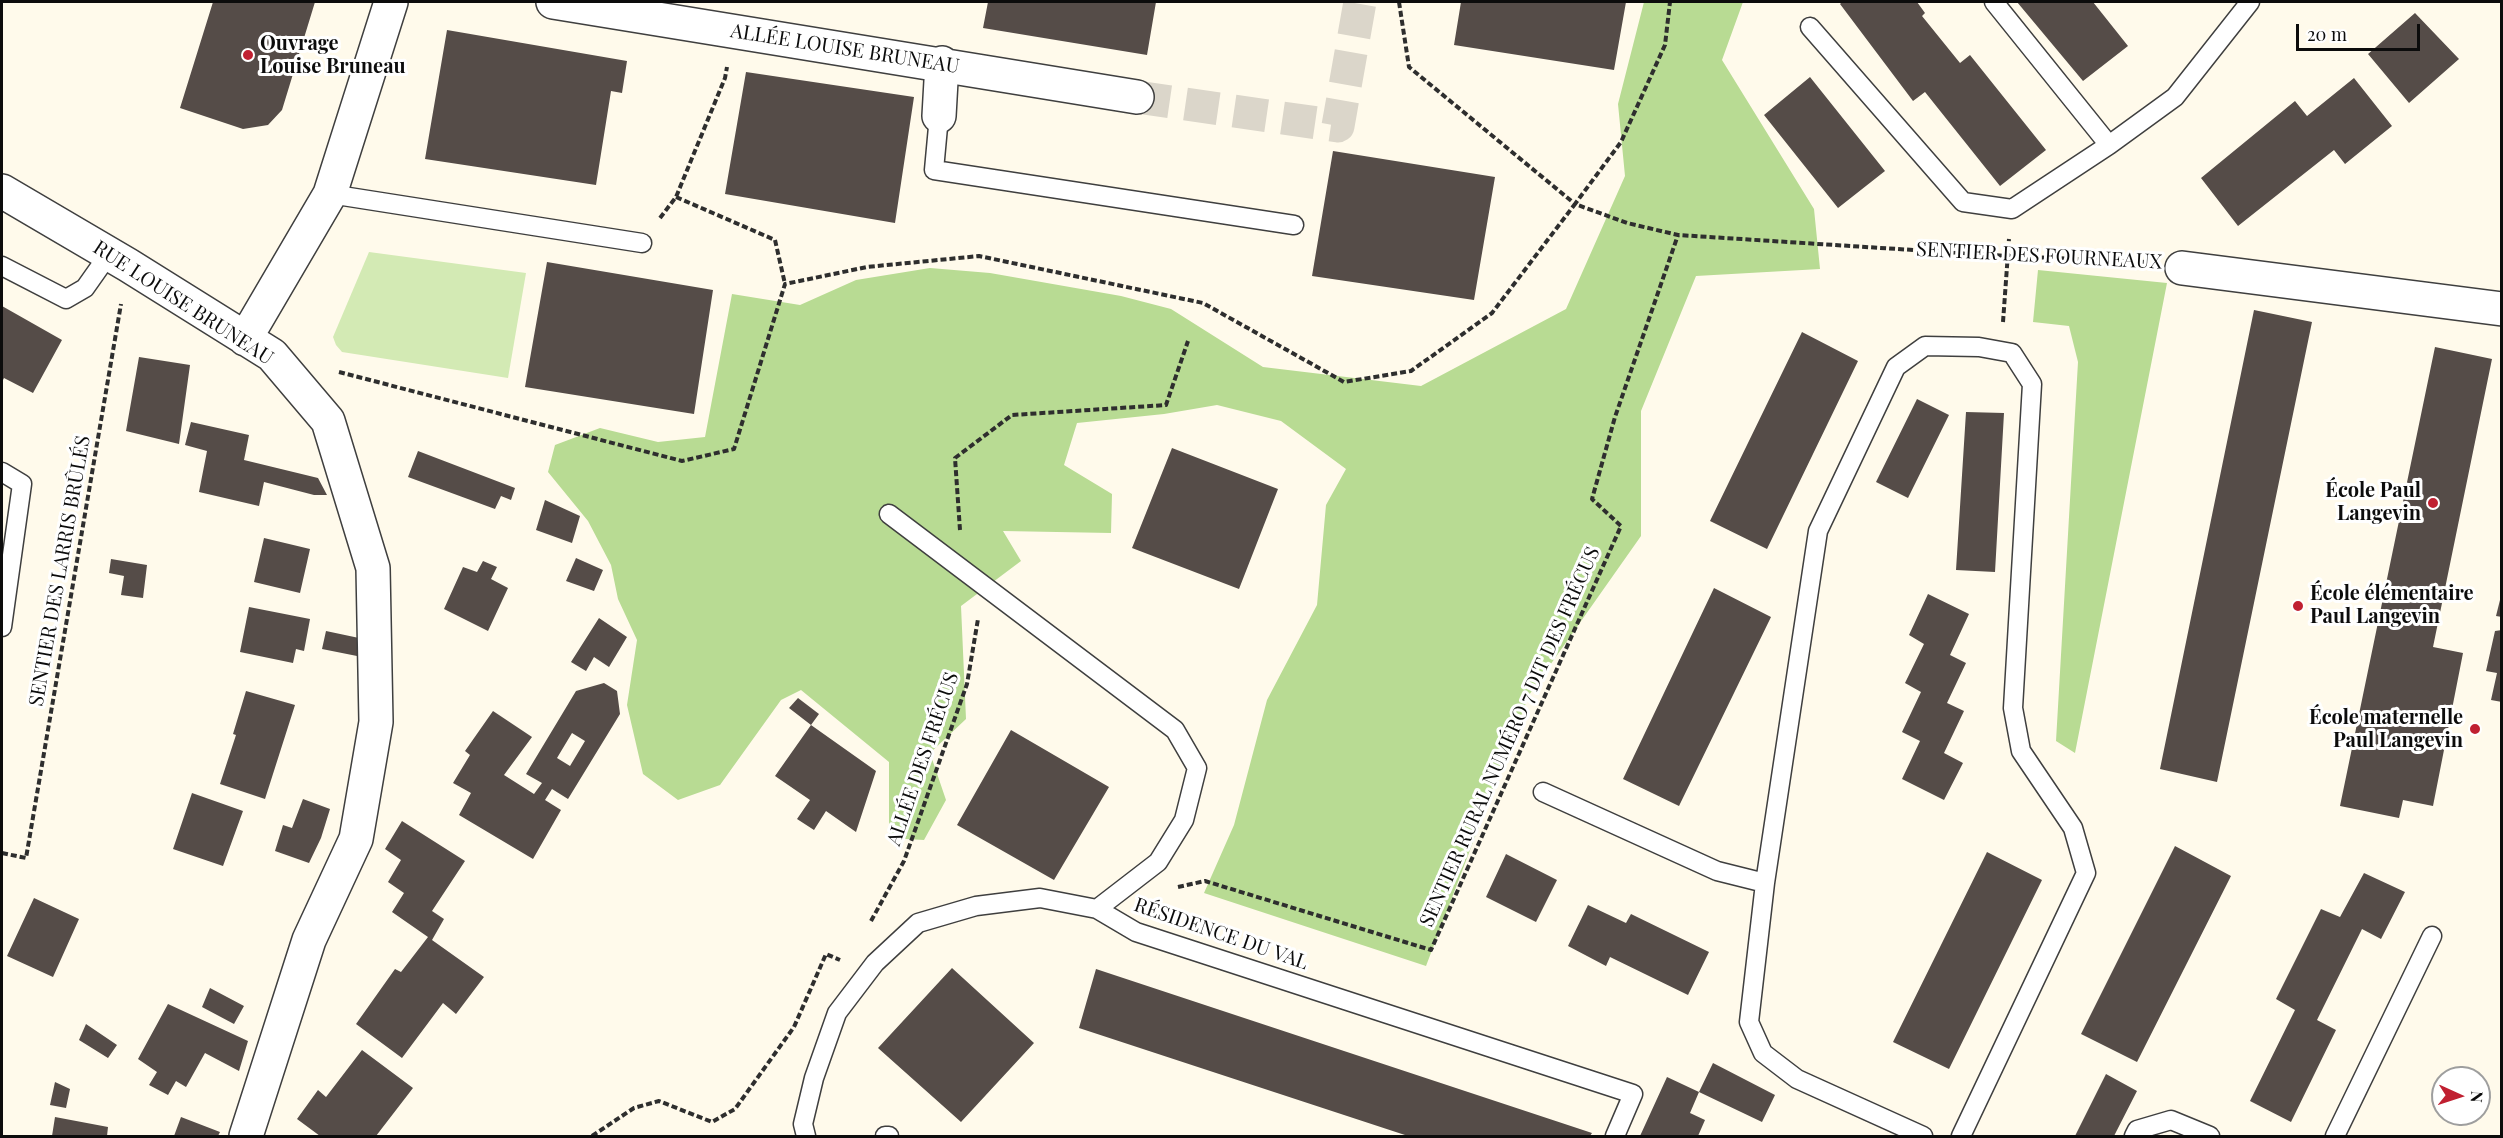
<!DOCTYPE html>
<html>
<head>
<meta charset="utf-8">
<style>
	body { margin:0 }
	#map { position:relative; width:2503px; height:1138px; overflow:hidden; background:#fffaeb; font-family:"Playfair Display",serif }
	canvas { display:block }
	.frame { position:absolute; inset:0; border:3px solid #0c0c0c; pointer-events:none }
	.north { position:absolute; left:2431px; top:1066px; width:60px; height:60px; box-sizing:border-box; background:#fff; border:2px solid #9e9e9e; border-radius:50%; rotate:93deg; font-size:16px; font-weight:700; line-height:24px; text-align:center; color:#0c0c0c }
	.north::after { content:''; display:block; margin:auto; width:21px; height:27px; background:#c02031; clip-path:polygon(50% 0,100% 100%,50% 72%,0 100%) }
	.scale { position:absolute; left:2296px; top:24px; width:124px; height:27px; box-sizing:border-box; border:3px solid #0c0c0c; border-top:0; padding-left:8px; font-size:18px; line-height:21px; white-space:nowrap; color:#0c0c0c; -webkit-text-stroke:4px #fff; paint-order:stroke }
</style>
</head>
<body>
<div id="map">
<canvas width="2503" height="1138"></canvas>
<div class="frame"></div>
<div class="north">N</div>
<div class="scale">20 m</div>
</div>
<script>
const ctx = document.querySelector('canvas').getContext('2d');
ctx.lineJoin = 'round';
function fillPath(path, color) { ctx.fillStyle = color; ctx.fill(path, 'evenodd'); }
function trace(path, color, width, dash) { ctx.strokeStyle = color; ctx.lineWidth = width; ctx.lineCap = dash ? 'butt' : 'round'; ctx.setLineDash(dash || []); ctx.stroke(path); }
function label(font, color, halo, rows, align = 'center') {
  ctx.font = font + ' "Playfair Display",serif'; ctx.lineWidth = 6; ctx.setLineDash([]); ctx.textBaseline = 'middle'; ctx.strokeStyle = halo; ctx.fillStyle = color; for (const [text, x, y, turn = 0] of rows) {
    ctx.save(); ctx.translate(x, y); ctx.rotate((+turn || 0) * Math.PI / 180); ctx.textAlign = isNaN(turn) ? turn : align; if (halo) ctx.strokeText(text, 0, 0); ctx.fillText(text, 0, 0); ctx.restore();
  }
}
const green = new Path2D(`
	M369,252L526,273L508,378L342,352L336,345L333,337Z`);
const forest = new Path2D(`
	M1644,2H1743L1722,60L1814,209L1820,269L1696,276L1641,411V536L1529,695L1426,966L1204,893L1234,825L1267,700L1317,605L1326,505L1346,469L1281,421L1217,405L1164,414L1077,423L1064,465L1112,494L1111,533L1003,531L1021,561L961,606L966,719L930,753L946,800L924,840L889,838V762L801,690L781,700L720,785L678,800L643,774L627,705L637,640L618,599L611,565L588,521L548,472L555,445L600,428L658,442L705,437L732,294L800,305L856,280L930,268L990,273L1121,296L1171,309L1263,367L1421,386L1566,309L1625,176L1618,104Z
	M2038,270L2167,283L2075,753L2056,741L2078,362L2069,326L2033,322Z`);
const building = new Path2D(`
	M213,2H315L282,110L268,125L243,129L180,108Z
	M988,2H1156L1147,55L983,28Z
	M1461,2H1626L1614,70L1454,45Z
	M1842,2H1917L1925,13L1922,16L1960,63L1970,55L2046,150L2000,186L1925,92L1913,101L1840,4Z
	M2017,2H2093L2128,46L2083,81Z
	M2415,13L2459,59L2409,103L2368,54Z
	M447,30L627,61L622,93L611,91L596,185L425,159Z
	M746,72L914,97L895,223L725,194Z
	M1810,77L1885,171L1838,208L1764,115Z
	M2354,78L2392,126L2345,164L2334,150L2238,226L2201,178L2295,101L2307,116Z
	M1333,151L1495,177L1474,300L1312,276Z
	M547,262L713,290L694,414L525,387Z
	M2,306L62,340L33,393L4,378L2,382Z
	M2254,310L2312,322L2217,782L2160,769Z
	M1802,332L1858,361L1767,549L1710,521Z
	M2435,347L2492,359L2433,647L2463,653L2433,806L2403,800L2399,818L2340,806Z
	M139,357L190,365L179,444L126,431Z
	M1917,399L1949,415L1908,498L1876,482Z
	M1966,412L2004,413L1995,572L1956,570Z
	M191,422L249,435L244,460L318,478L327,495H314L264,482L259,506L199,492L207,451L185,445Z
	M1172,448L1278,489L1239,589L1132,548Z
	M418,451L515,488L511,500L501,496L495,509L408,477Z
	M545,500L580,516L572,543L536,530Z
	M264,538L310,549L300,593L254,582Z
	M576,558L603,570L594,591L566,581Z
	M111,559L147,565L143,598L121,595L124,576L109,573Z
	M483,561L497,567L491,579L508,588L488,631L444,609L463,567L477,572Z
	M1714,588L1771,617L1679,806L1623,779Z
	M1928,594L1969,614L1950,655L1966,663L1947,703L1964,711L1944,753L1963,763L1944,800L1902,779L1920,741L1902,732L1921,692L1905,683L1924,644L1909,635Z
	M2501,596H2502V617L2496,616Z
	M249,607L310,619L304,651L296,649L293,663L240,652Z
	M599,618L627,637L609,667L594,657L586,671L571,662Z
	M2502,630V702L2491,700L2497,673L2486,671L2495,631Z
	M326,631L359,638L357,656L322,649Z
	M604,683L617,691L620,714L568,799L552,789L545,800L561,810L533,859L459,815L471,793L453,783L470,755L465,751L493,711L532,737L504,775L534,794L542,783L526,774L576,691ZM572,733L585,741L570,766L557,758Z
	M246,691L295,705L265,799L220,784L236,735L233,734Z
	M798,698L819,714L811,725L789,708Z
	M811,725L876,771L856,832L826,811L814,830L797,819L810,800L775,776Z
	M1011,730L1109,787L1054,880L957,825Z
	M192,793L243,811L223,866L173,849Z
	M303,799L330,809L321,838L309,863L275,851L283,825L292,828Z
	M402,821L465,861L432,911L444,919L432,940L484,977L456,1014L443,1003L402,1058L356,1024L395,969L401,972L428,937L392,912L404,893L388,882L401,860L385,849Z
	M2175,846L2231,876L2137,1062L2081,1034Z
	M1987,852L2042,880L1949,1069L1893,1042Z
	M1506,854L1557,880L1536,922L1486,897Z
	M2364,873L2405,892L2381,939L2362,929L2317,1020L2336,1030L2291,1122L2250,1101L2295,1010L2276,999L2321,909L2340,917Z
	M34,898L79,919L53,977L7,956Z
	M1588,905L1626,923L1631,914L1709,952L1688,995L1610,957L1606,966L1568,946Z
	M952,968L1034,1043L961,1122L878,1048Z
	M1096,969L1592,1133L1590,1136H1408L1079,1028Z
	M210,988L244,1006L234,1024L202,1007Z
	M168,1004L248,1041L239,1071L205,1053L186,1087L176,1081L168,1095L149,1085L157,1072L138,1059Z
	M86,1024L117,1045L108,1058L79,1040Z
	M362,1050L413,1088L376,1136H320L297,1119L318,1090L326,1097Z
	M1713,1063L1775,1095L1762,1122L1699,1092Z
	M2106,1074L2137,1091L2114,1136H2075Z
	M1667,1077L1699,1092L1690,1113L1705,1120L1698,1136H1640Z
	M55,1082L70,1089L66,1108L50,1105Z
	M55,1117L108,1127L107,1136H52Z
	M181,1117L220,1132L218,1136H174Z`);
const minorTunnel = new Path2D(`
	M1137,97L1338,126L1360,2`);
const path = new Path2D(`
	M1399,2L1409,67L1575,204L1621,142L1665,45L1670,2
	M676,197L775,240L785,284
	M660,218L676,197L725,78L727,67
	M2003,322L2009,239
	M339,372L682,461L734,449L785,284L867,267L979,256L1203,303L1344,382L1411,371L1492,313L1575,204L1627,223L1678,235L2007,256L2147,262
	M960,530L955,458L1012,415L1166,405L1188,341
	M2,853L26,858L121,304
	M1178,887L1205,881L1431,950L1621,526L1592,499L1615,417L1678,235
	M871,921L904,861L967,684L978,619
	M592,1136L634,1108L659,1101L712,1122L735,1109L794,1027L826,954L840,960`);
const service = new Path2D(`
	M1994,2L2109,145
	M1810,27L1963,202L2012,209L2109,145L2175,97L2250,2
	M939,116L934,170L1294,225
	M330,194L642,243
	M2,266L66,299L85,288L109,254
	M2,472L22,484L2,627
	M889,514L1175,730L1197,768L1184,820L1158,862L1097,909
	M1543,792L1717,871L1765,883
	M806,1136L803,1124L814,1078L837,1013L875,963L918,923L976,906L1040,898L1097,909L1136,932L1633,1094L1615,1136
	M885,1136H889
	M1923,1136L1797,1079L1763,1053L1749,1022L1765,883L1818,531L1896,367L1925,346L1979,347L2012,353L2032,384L2013,708L2021,751L2073,828L2086,873L1961,1136
	M2134,1136L2137,1130L2171,1120L2210,1136
	M2335,1136L2432,936`);
const minor = new Path2D(`
	M553,2L1137,97
	M939,116L942,63
	M2,191L128,265L272,355L328,421L373,568L376,722L356,839L309,940L246,1136
	M2182,268L2502,309
	M245,339L330,194L391,2`);
const markers = [
	[248,55,6,"#c02031"],
	[2433,503,6,"#c02031"],
	[2298,606,6,"#c02031"],
	[2475,729,6,"#c02031"]
];
const poiNames = [
	["Ouvrage",260,44],
	["Louise Bruneau",260,67],
	["École Paul",2421,491,"right"],
	["Langevin",2421,514,"right"],
	["École élémentaire",2310,594],
	["Paul Langevin",2310,617],
	["École maternelle",2463,718,"right"],
	["Paul Langevin",2463,741,"right"]
];
const streetNames = [
	["ALLÉE LOUISE BRUNEAU",845,49,9],
	["SENTIER DES FOURNEAUX",2039,256,3],
	["RUE LOUISE BRUNEAU",183,303,33],
	["SENTIER DES LARRIS BRÛLÉS",60,571,-80],
	["SENTIER RURAL NUMÉRO 7 DIT DES FRÉCUS",1510,737,-66],
	["ALLÉE DES FRÉCUS",923,759,-71],
	["RÉSIDENCE DU VAL",1221,934,19]
];
fillPath(green, '#d3eab4');
fillPath(forest, '#b8db93');
fillPath(building, '#554c48');
trace(minorTunnel, '#dbd6ca', 33, [33, 16]);
trace(service, '#3f3f3f', 21);
trace(minor, '#3f3f3f', 36);
trace(path, '#2e2e2e', 4, [6, 3]);
trace(service, '#fff', 18);
trace(minor, '#fff', 33);
for (const [x, y, r, color] of markers) { const dot = new Path2D(); dot.arc(x, y, r, 0, 2 * Math.PI); ctx.fillStyle = color; ctx.fill(dot); trace(dot, '#fff', 2); }
label('bold 20px', '#0c0c0c', '#fff', poiNames, 'left');
label('20px', '#0c0c0c', '#fff', streetNames);
</script>
</body>
</html>
